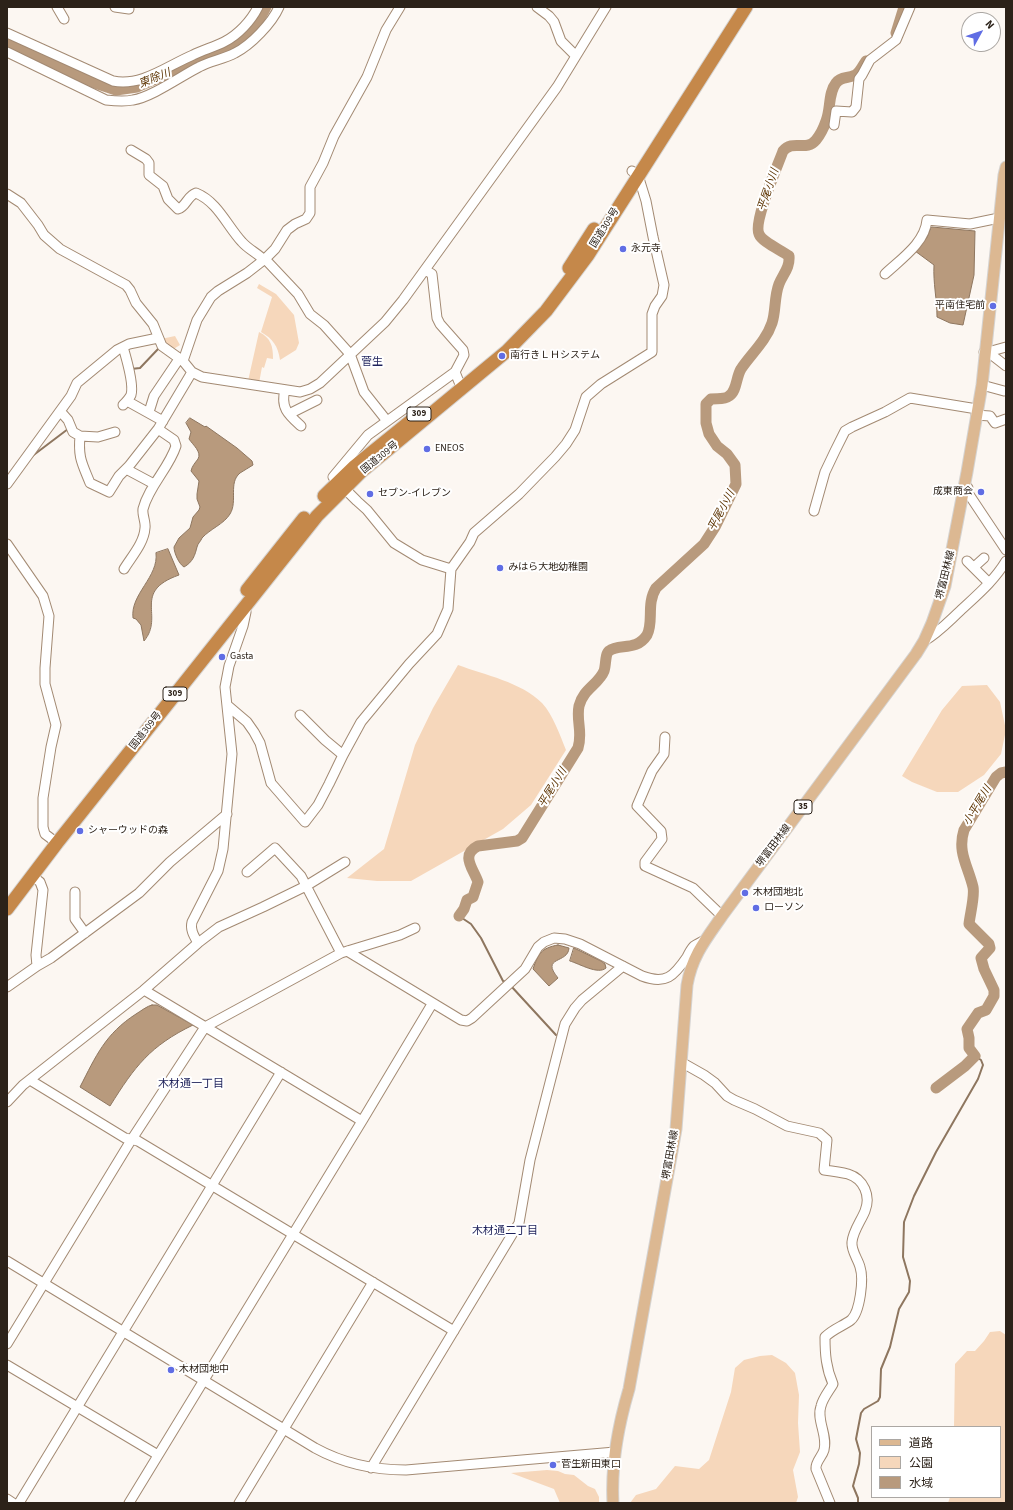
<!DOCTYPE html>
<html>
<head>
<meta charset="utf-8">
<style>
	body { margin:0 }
	#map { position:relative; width:1013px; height:1510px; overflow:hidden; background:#fcf7f2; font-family:"Source Sans 3","Noto Sans JP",sans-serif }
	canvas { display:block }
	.frame { position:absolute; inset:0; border:8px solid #2c2219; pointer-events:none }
	.legend { position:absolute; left:871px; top:1426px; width:130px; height:72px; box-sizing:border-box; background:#fff; border:1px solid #aba7a3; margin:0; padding:5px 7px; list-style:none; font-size:12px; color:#2c2219 }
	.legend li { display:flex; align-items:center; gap:8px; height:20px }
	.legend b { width:20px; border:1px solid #aba7a3 }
	.north { position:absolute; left:961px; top:12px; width:40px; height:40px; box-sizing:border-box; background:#fff; border:1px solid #aba7a3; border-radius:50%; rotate:50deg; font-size:11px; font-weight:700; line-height:16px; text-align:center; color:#2c2219 }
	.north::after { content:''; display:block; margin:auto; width:14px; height:18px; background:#606de4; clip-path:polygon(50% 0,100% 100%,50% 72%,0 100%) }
</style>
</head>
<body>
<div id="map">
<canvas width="1013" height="1510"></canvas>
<div class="frame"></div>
<ul class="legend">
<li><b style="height:5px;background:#dcb892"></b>道路</li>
<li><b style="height:11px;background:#f6d7bb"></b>公園</li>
<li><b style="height:11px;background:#b89a7d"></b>水域</li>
</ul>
<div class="north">N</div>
</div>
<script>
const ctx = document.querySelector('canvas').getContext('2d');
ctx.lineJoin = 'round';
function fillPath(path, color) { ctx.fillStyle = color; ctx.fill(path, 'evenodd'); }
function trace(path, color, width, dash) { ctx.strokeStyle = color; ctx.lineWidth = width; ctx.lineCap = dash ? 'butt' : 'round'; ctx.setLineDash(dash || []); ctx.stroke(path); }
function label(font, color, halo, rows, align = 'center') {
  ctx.font = font + ' "Source Sans 3","Noto Sans JP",sans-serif'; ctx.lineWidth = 4; ctx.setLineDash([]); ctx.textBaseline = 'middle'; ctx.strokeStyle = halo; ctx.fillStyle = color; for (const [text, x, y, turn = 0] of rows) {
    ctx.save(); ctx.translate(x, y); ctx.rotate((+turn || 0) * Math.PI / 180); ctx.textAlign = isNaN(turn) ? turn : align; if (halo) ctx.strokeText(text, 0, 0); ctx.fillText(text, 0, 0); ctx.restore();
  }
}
const green = new Path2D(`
	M259,284L276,294L294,315L299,343L296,350L280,360C278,346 273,339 261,332L272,297L257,288Z
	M259,332C271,338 273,346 273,359L267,358L264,368L262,367L259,383L248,381Z
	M175,336L180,345L172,350L161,339Z
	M458,665C485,675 521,682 542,703C553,715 560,735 566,750L531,805L503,829L411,881H377L347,878L384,849L415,745L433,708Z
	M987,685L1000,702L1006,730L1001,754L984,775L958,792H937L912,782L902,776L942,710L962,686Z
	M1000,1331L1006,1335V1503H948L950,1497H1000V1427H954L955,1364L967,1351H975L984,1341L990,1332Z
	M772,1355L786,1363L795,1373L799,1395L798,1423L800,1452L793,1470L798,1497L796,1503H630L636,1495L656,1489L675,1466L699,1469L709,1460L731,1392L735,1368L744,1360L760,1356Z
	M547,1470L558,1471L565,1474L574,1475L588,1486L595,1489L599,1497V1503H560L554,1489L511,1473Z`);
const water = new Path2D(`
	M932,227L975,231L974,275L963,325L950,323L937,317C937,299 933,283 934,265L915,251L926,239Z
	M190,418L205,427L206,426L237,448L252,461L253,465C249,468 244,470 240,473C228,483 238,501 230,514C224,524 210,529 202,538C201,541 198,543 197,547C195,555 193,562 184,567C179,564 174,553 174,547L179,538L190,528L193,517L199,510L200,507L197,499V494L199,481L191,471C192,466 195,463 198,459C202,452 193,445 189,439L191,432L186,423Z
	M168,549L179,575C131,592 165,616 144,641L141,625L136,619L133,618C130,594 159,577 156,553Z
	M558,945L569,948C568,964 540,956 558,978L549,986L533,969C538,954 541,948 558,945Z
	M574,948L601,961L605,964L606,968C598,975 580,964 570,961Z
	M152,1005H157L193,1025C150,1046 135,1066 110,1106L80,1087C96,1056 105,1034 136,1014C141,1011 147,1006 152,1005Z`);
const stream = new Path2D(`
	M131,369L140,368L159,348
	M31,457L68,429
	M459,916L471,924L481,938L503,981L506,982
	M511,986L556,1035
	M858,1503V1498L853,1486L859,1464L860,1453L856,1439L861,1413L864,1409L878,1401L880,1397L881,1369L890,1347L899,1309L909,1292L910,1281L903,1257L904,1222L914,1196L936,1152L978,1079L983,1065L981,1060L975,1056`);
const river = new Path2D(`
	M896,33L904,7
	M7,41L95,83L116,90L137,87L230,47C245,37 258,24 266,7
	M459,916L464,909L467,900L473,897L478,882C473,868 460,855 478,846L517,841L522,838L578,748C583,732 576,721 579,706C583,689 599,684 604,671C606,666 605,654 609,651C619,643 636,652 647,635C654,622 646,604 656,588L704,544L715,527L736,484L735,465L727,454L717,446L709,434L706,423V404L711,399C717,398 724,400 729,396C737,391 736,377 741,369C751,354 766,341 772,323C776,311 774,297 779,284C783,274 790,268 789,256C781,250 762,242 759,234C753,222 778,165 783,151C793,139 806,152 816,140C820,135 824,127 826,121C831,109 828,93 836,83C841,76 848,79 855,75C860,73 863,65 866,61
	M936,1088L965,1066L975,1056L969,1048V1038L967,1029L978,1013L986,1010L994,996V990L984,969L981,958L990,948L989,944L969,924C970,914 975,896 973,887C968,866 957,852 964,830L996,777L1001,773L1006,772`);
const minor = new Path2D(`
	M57,7L64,19
	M115,7L129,9
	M537,7L549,16L554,22L561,41L576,56
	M7,33L113,81C141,87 167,66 193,55C203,50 214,47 224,42C238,35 251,21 258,7
	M7,52L106,100C115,101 124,102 133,100C152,97 181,76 199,67C210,61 224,59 235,53C251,45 272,23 279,7
	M834,125L836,111L852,112L856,107L859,79L862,75L870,60L896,40L910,7
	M131,150L146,159L149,163V175L163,186L168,199L178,209C186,207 187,196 196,193C218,202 227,226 242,242C248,249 257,253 264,260
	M7,194L21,203L38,225L44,235L60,249L126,285L130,290L136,303L153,324L162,346L183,361L192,372L202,377L300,392L310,389L320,383L385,322L403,300L557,87L606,7
	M265,259L298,294L310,314L324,325L350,354L364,392L387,421
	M425,270L432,274L437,318L440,324L463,350L464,355L455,372L459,382
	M885,274C901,259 925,243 927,220L970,224L999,218
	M984,352H988L1006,347
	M988,352L1006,366
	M183,361L197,320L211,297L218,291L247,273L265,259L275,249L287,230L295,224L306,219L310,213V187L323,163L334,136L367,77L386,30L400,7
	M982,385L1004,391
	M285,390C280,408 289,415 301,426
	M127,401L163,421
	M123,405C126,402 129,399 131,395C134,385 126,357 123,347
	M60,411L68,420L73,432L80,436C78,458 82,463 90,483L109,492L119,476L129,466L158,429
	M149,412L154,396L179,359
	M293,412L317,400
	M976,415L990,416L995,423L1006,419
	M80,436L98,437L115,432
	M126,469L154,484
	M7,484L71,396L77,383L117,350L129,344L158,338
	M965,485L968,488V493L1006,550
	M814,511L825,472L835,451L845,431L852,427L885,412L910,398L977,409
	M7,544L43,596L49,616L45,668V684L56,725L51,747L43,798V827L45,834L57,843
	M967,561L989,583
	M974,567L984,558
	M124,569C132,556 144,543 145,528C146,522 142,515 143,509C149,486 169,468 176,446L174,440L158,429L192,372
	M451,569L422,560L394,543L367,510L357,501L333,477L368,435L455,372
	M924,641C938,633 948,622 960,611C977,595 994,581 1006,561
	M227,705L247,722L254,732L260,743L271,783L305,822L318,805L329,784L343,755L361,722L409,664L437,634L448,609L451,569L470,542L474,533L519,494L555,457L566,444L575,430L586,397L601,384L652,352V314L655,306L662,296L664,285L653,237L646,201L638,175L632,171
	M300,715L325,740L343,755
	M665,737L664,754L652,771L637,806L661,831L662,839L645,862V866L693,888L722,916
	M247,872L275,848L301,876L341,953
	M32,876L40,882L43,890L36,955L37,966
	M75,892V919L85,933
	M198,943C194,936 190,930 192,922L218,871L223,849L232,754L225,687L229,666L243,626L246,612L245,606
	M347,951L461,1020L467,1021L472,1018L525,969L538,947L544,942L554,938L565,939L580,944L642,976C666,985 674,976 687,957C689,953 691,949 694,946C697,944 701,942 705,940
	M7,987L37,966L51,958L139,893L170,862L227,814
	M144,990L198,943L219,927L263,907L306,886L345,862
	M681,1062L704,1075L715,1083L727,1096L734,1100L755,1109L787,1126L819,1133L827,1140L824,1170C832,1171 840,1172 848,1174C864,1179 871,1196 865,1211C861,1221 853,1231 852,1242C851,1251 858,1259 860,1267C864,1279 860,1312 851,1320C843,1326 833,1329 825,1337C825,1354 826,1368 833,1384C829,1391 823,1398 821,1406C816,1420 828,1435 824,1450C822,1457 815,1462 816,1469L830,1503
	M30,1080L125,1138L138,1141L454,1331
	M7,1102L23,1085L144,990L362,1121L129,1503
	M362,1121L432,1004
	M7,1261L315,1448C344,1464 373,1470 406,1470L615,1452
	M7,1344L130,1142L205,1027L341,953L400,935L415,928
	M7,1365L158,1455
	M371,1468L519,1223L530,1160L565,1024L575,1008L582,1000L623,966
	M7,1499L13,1503
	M19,1503L281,1072
	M239,1503L373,1282`);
const major = new Path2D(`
	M613,1503C611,1464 618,1426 629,1389L676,1129L687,985C692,956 706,939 722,916L916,654L924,641L932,623L945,586L967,472L982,385L1004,175L1006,167`);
const highway = new Path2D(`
	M569,268L594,229
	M324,496L355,466L413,419
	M247,590L304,518
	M7,909L57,843L317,516L362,471L507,351L546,311L588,255L746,7`);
const markers = [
	[623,249,4,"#606de4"],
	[993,306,4,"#606de4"],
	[502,356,4,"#606de4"],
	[427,449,4,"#606de4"],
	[981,492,4,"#606de4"],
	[370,494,4,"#606de4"],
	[500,568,4,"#606de4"],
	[222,657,4,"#606de4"],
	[80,831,4,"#606de4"],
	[745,893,4,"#606de4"],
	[756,908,4,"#606de4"],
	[171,1370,4,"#606de4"],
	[553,1465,4,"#606de4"]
];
const shields = [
	[419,414,24],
	[175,694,24],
	[803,807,18]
];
const shieldNames = [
	["309",419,414],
	["309",175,694],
	["35",803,807]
];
const streetNames = [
	["国道309号",605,228,-58],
	["国道309号",380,458,-39],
	["堺富田林線",946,575,-76],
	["国道309号",146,731,-52],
	["堺富田林線",774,846,-53],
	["堺富田林線",671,1155,-80]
];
const poiNames = [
	["永元寺",631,249],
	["平南住宅前",985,306,"right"],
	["南行きＬＨシステム",510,356],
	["ENEOS",435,449],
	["成東商会",973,492,"right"],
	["セブン-イレブン",378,494],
	["みはら大地幼稚園",508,568],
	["Gasta",230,657],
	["シャーウッドの森",88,831],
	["木材団地北",753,893],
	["ローソン",764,908],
	["木材団地中",179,1370],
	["菅生新田東口",561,1465]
];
const waterNames = [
	["東除川",155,79,-22],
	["平尾小川",769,190,-71],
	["平尾小川",722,511,-62],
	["平尾小川",553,788,-58],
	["小平尾川",978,806,-59]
];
const neighbourhoodNames = [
	["菅生",372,363],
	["木材通一丁目",191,1085],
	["木材通二丁目",505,1232]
];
fillPath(green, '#f6d7bb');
fillPath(water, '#b89a7d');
trace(water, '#8e765f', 1);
trace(stream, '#8e765f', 2);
trace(river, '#b89a7d', 11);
trace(minor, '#a38a73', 11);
trace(major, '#d5d3d1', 13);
trace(highway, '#d5d3d1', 15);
trace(minor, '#fff', 9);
trace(major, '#dcb892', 11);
trace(highway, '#c5884a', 13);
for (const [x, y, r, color] of markers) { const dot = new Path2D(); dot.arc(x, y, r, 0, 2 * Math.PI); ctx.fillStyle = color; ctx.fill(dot); trace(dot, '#fff', 1.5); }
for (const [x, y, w] of shields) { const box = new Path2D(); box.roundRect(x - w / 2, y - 7, w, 14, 3); ctx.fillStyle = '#fff'; ctx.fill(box); trace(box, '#2c2219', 1); }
label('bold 9px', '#2c2219', null, shieldNames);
label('10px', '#2c2219', '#fff', streetNames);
label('10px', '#2c2219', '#fff', poiNames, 'left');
label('italic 11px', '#5c3300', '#fff', waterNames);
label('11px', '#1e225b', '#fff', neighbourhoodNames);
</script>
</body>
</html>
